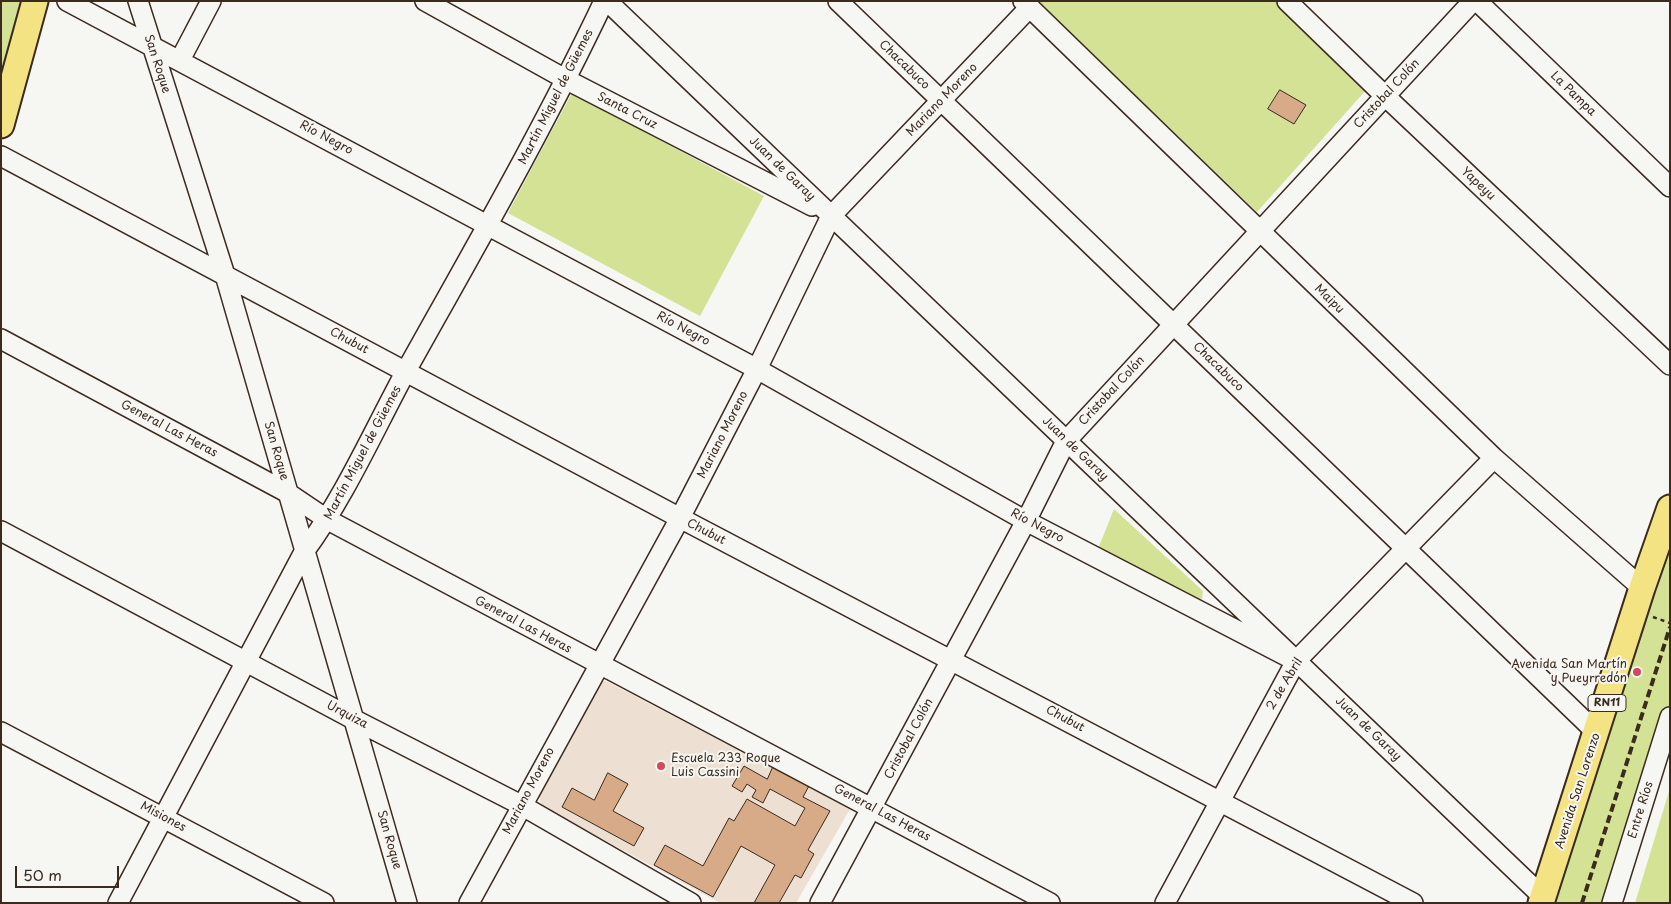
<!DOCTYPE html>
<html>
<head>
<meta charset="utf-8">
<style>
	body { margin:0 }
	#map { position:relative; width:1671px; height:904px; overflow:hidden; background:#f6f6f2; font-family:"Playpen Sans",sans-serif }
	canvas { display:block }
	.frame { position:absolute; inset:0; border:2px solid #3b2a1e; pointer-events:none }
	.scale { position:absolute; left:15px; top:866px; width:104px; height:22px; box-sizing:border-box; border:2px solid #3b2a1e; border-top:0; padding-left:6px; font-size:15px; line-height:18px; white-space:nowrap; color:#3b2a1e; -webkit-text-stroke:4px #f6f6f2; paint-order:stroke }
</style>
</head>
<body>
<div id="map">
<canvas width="1671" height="904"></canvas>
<div class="frame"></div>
<div class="scale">50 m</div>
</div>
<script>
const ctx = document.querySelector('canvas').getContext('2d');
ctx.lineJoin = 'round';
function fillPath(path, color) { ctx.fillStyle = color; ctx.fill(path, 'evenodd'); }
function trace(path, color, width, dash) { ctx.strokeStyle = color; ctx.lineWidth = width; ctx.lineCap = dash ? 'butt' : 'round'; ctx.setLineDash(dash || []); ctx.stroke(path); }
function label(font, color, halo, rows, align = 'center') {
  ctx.font = font + ' "Playpen Sans",sans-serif'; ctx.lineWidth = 4; ctx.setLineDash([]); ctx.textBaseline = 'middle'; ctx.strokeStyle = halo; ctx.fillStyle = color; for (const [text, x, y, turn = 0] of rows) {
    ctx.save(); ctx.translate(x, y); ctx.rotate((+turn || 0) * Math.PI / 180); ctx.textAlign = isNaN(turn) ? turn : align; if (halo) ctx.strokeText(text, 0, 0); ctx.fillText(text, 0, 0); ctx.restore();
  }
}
const built = new Path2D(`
	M606,681L850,809L796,903H720L542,806L538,794L599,682Z`);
const green = new Path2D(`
	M1,1H35L1,125Z
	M1038,1H1278L1367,89L1257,212Z
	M572,93L764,196L700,316L508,213Z
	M1670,508V717L1612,903H1541Z
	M1114,509L1203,591L1202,599L1198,602L1098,549Z
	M1670,788V903H1635Z`);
const building = new Path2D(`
	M1280,90L1306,105L1294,124L1268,109Z
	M774,765L810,784L803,797L830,811L808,850L814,854L801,878L795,875L779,903H754L775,865L741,846L713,897L654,865L665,845L703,866L729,818L734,821L747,799L795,826L805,808L770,789L763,803L752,797L756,790L747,784L742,792L732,786L744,766L767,779Z
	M608,773L628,784L613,811L644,828L634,846L562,807L572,788L594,800Z`);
const path = new Path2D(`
	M1653,617L1670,623`);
const minor = new Path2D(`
	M67,1L757,369L1026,521L1296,661
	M138,1L225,275L407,903
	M425,1L567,80L812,206
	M607,1L1543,897
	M838,1L1597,733
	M1023,1L1494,458L1642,588
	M1287,1L1385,96L1670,365
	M1477,1L1670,187
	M180,60L211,1
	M1,156L680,518L1413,903
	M1,339L288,493L328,520C568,649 810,774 1050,903
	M1,531L355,720L521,805L691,903
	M1,732L324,903
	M118,903L304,552C345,496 373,432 406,371C474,249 544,128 604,1
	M469,903L680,518L757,369L831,216L1030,7
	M820,903L1026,521L1066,441L1473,1
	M1165,903L1296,661L1494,458
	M1612,903L1670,717`);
const major = new Path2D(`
	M1,125L35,1
	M1541,903L1642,588L1670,508`);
const rail = new Path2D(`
	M1582,903L1670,627`);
const markers = [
	[1637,672,5,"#d1495b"],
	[661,766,5,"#d1495b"]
];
const shields = [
	[1607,703,38]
];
const shieldNames = [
	["RN11",1607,703]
];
const streetNames = [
	["San Roque",157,64,72],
	["Chacabuco",904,65,44],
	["Cristobal Colón",1387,94,-47],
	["La Pampa",1573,94,44],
	["Martín Miguel de Güemes",556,97,-63],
	["Mariano Moreno",942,100,-46],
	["Santa Cruz",627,111,27],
	["Río Negro",326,138,28],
	["Juan de Garay",782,169,44],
	["Yapeyu",1478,184,43],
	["Maipu",1329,299,44],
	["Río Negro",683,329,28],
	["Chubut",349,341,28],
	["Chacabuco",1218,367,44],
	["Cristobal Colón",1112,391,-47],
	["General Las Heras",169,429,28],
	["Mariano Moreno",723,435,-63],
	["Juan de Garay",1075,449,44],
	["San Roque",276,451,74],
	["Martín Miguel de Güemes",363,453,-62],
	["Río Negro",1037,526,28],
	["Chubut",706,532,27],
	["General Las Heras",523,625,28],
	["2 de Abril",1285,684,-59],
	["Urquiza",347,715,28],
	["Chubut",1065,719,28],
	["Juan de Garay",1368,729,44],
	["Cristobal Colón",909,739,-62],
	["Mariano Moreno",529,791,-62],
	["Avenida San Lorenzo",1578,791,-72],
	["Entre Ríos",1641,810,-73],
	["General Las Heras",882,813,28],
	["Misiones",163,817,28],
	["San Roque",389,840,74]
];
const poiNames = [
	["Avenida San Martín",1627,665],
	["y Pueyrredón",1627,679],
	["Escuela 233 Roque",671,759,"left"],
	["Luis Cassini",671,773,"left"]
];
fillPath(built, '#eddfd2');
fillPath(green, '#d3e295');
fillPath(building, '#d7aa88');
trace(building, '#3b2a1e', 1);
trace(minor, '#3b2a1e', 22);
trace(major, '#3b2a1e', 29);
trace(path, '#3b2a1e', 2.5, [4, 4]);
trace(minor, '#f6f6f2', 19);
trace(major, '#f4e382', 25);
trace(rail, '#3b2a1e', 4, [8, 4]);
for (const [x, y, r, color] of markers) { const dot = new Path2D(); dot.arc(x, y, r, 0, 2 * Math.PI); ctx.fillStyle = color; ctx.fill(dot); trace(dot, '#f6f6f2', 2); }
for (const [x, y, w] of shields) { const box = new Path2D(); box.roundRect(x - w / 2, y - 8.5, w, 17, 4); ctx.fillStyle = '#f6f6f2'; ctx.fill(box); trace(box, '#3b2a1e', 1); }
label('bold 11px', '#3b2a1e', null, shieldNames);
label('12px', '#3b2a1e', '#f6f6f2', streetNames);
label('12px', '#3b2a1e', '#f6f6f2', poiNames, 'right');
</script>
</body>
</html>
